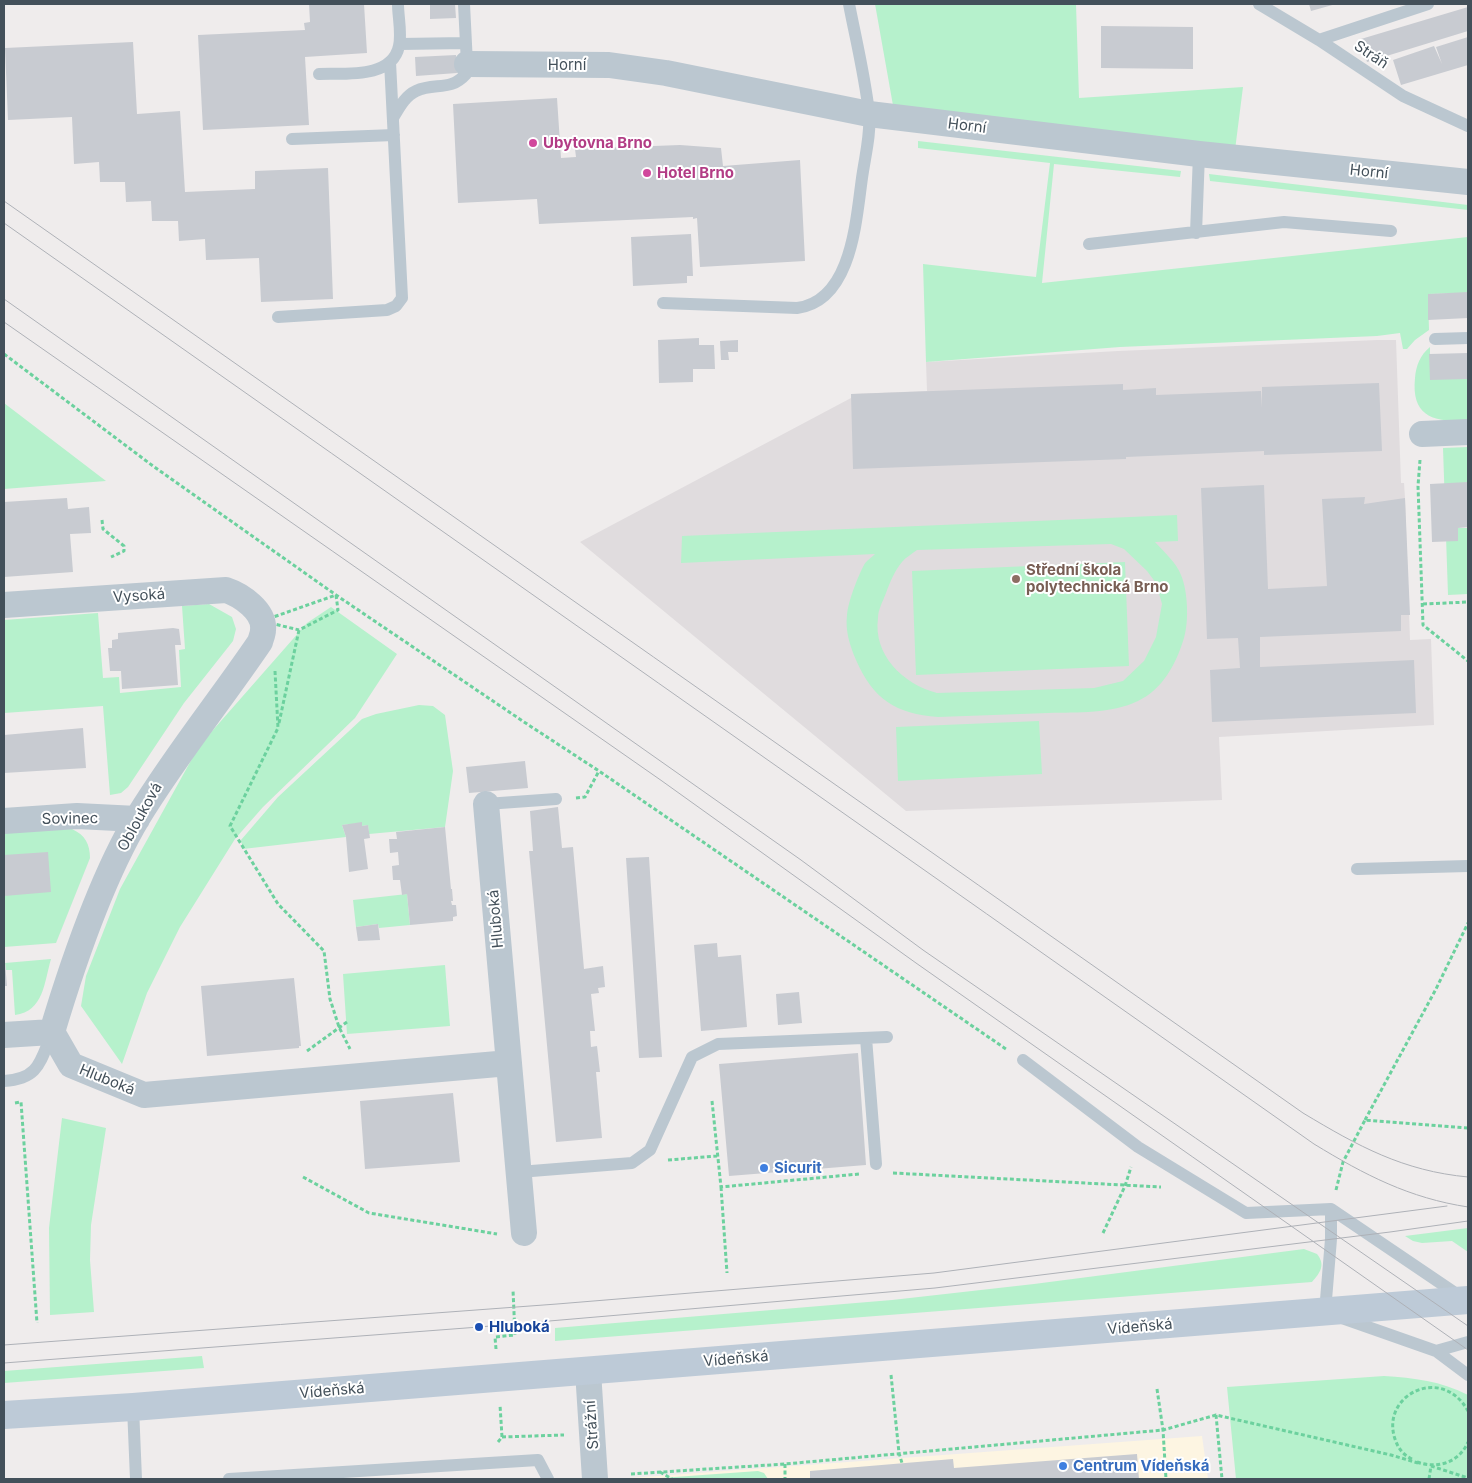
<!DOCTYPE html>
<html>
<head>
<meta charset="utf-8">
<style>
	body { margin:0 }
	#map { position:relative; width:1472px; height:1483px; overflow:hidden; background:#efecec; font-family:Inter,sans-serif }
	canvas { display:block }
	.frame { position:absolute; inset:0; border:5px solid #43505a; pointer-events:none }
</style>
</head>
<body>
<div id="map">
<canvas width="1472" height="1483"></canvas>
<div class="frame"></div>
</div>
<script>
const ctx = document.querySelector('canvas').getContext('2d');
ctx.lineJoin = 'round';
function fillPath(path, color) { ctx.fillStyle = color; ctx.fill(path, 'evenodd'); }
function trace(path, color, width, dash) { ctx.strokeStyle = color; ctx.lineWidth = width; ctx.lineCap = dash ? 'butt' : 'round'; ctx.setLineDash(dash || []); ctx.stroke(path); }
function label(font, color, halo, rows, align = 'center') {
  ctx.font = font + ' Inter,sans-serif'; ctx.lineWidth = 4; ctx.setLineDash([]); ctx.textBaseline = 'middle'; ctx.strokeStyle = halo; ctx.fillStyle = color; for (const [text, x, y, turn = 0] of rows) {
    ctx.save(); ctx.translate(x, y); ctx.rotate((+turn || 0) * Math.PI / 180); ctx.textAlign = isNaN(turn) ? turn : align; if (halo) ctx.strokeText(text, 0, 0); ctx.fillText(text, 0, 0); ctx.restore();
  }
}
const commercial = new Path2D(`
	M1202,1436L1208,1479H616Z`);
const education = new Path2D(`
	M1377,340H1396L1401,483H1404L1405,498L1410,640L1431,639L1434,725L1219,737L1222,800L906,811L580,542L851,398V394L927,391L926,362L1118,351Z`);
const green = new Path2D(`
	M875,4H1076L1079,98L1243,87L1235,150L894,111Z
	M918,141L1181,171L1180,177L1054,164L1042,283L1468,237V293L1428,294L1429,330L1415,340L1407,349H1403L1400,333L1377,336L1120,347L926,362L923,264L1036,277L1050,163L918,148Z
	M1209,174L1468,205V210L1210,181Z
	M1430,347V379L1468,377V421C1435,422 1411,418 1415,378C1416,366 1420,355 1430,347Z
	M4,403L106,481L4,489Z
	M1468,447V483H1456L1458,528H1468V594L1448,595L1443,448Z
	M1177,515L1178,541L1155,542C1164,552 1176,562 1181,575C1188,591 1189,622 1184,638C1176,664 1163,689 1138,701C1111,714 1078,712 1048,713C1012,714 975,716 938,717C896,714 873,699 856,660C850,646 845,631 847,615C848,602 858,576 864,565C866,561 872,557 875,554L681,563L682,536ZM1111,544L1124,549L1147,571L1156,583L1162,604L1156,637L1144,661L1123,681L1094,688L937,693C903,684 873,655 878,618C878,610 883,601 886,593C890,582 895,570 902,562C906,557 912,554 917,550Z
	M1125,562L1129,666L916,675L912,571Z
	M209,604L232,617L236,629L233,641L184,703L128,787L121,793L110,795L103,706L4,713V620L98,613L103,678L119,677L120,693L181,687L179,650L185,649L182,606Z
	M331,607L397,654L355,718L263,807L235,839L180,927L147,993L122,1064L81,1006L86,976L120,889L199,746L307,623Z
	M419,705L433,706L445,715L453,771L445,827L369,834L368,825L362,826V823L342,825L346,837L243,849L241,840L278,797L362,719L376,714Z
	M1039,721L1042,774L898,781L896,727Z
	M72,829C85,835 90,844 90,858L56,943L4,947V833Z
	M407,894L410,925L379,928L378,924L356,927L353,900Z
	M51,959C44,983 44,1011 15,1015L12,970H6L5,963Z
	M445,965L450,1026L347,1034L343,974Z
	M62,1118L106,1128L91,1225L90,1260L94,1312L50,1315L49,1228Z
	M1468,1228V1252L1452,1241L1422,1243L1413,1241L1405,1236Z
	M1304,1249L1317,1254C1326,1265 1320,1273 1312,1282L555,1341V1328L892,1300L1034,1284Z
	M202,1356L204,1368L4,1383V1371Z
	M1384,1376C1414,1378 1441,1381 1468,1395V1479H1236L1227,1387Z
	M758,1471L764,1473L768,1479H647Z`);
const building = new Path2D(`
	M309,4H364L367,53L305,57L309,125L203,130L198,35L305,30L304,23L310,22Z
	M430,4H455L456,18L430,19Z
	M1309,4H1336L1311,11Z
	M1468,7V31L1367,62L1361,39Z
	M1101,26L1193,27V69L1101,68Z
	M1468,37V65L1401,85L1393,60L1434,46L1442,64L1436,47Z
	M133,42L137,114L180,111L185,192L255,189V171L328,168L333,299L261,302L259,258L206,260L205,239L179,241L178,221H152L151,201L126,202L125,182H100L99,162L74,164L72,117L8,120L5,48Z
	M456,55L457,73L416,76L415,57Z
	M557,98L561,158L576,157L575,149L680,145L721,148L723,166L800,160L805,261L700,267L697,218L693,219V217L539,224L537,199L458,203L453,104Z
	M691,234L693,276H687V283L633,286L631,237Z
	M1468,292V318L1428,320V294Z
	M699,338V345H714L715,369H693V382L659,383L658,340Z
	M738,340V352H728L729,360H721L720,341Z
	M1468,353V379L1430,380L1429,354Z
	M1379,383L1382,451L1264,455V451L1126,457V459L853,469L851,394L1123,384V390L1156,388V395L1261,391L1262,408V387Z
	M1468,482V527L1458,528V541L1432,542L1430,484Z
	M1264,485L1268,589L1327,586L1322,499L1365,497L1364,504L1405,498L1410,615H1401V631L1260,637V667L1414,660L1416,713L1212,722L1210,670L1240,668L1238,638L1207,639L1201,488Z
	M67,498L68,509L89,507L91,533L70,534L73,572L4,577V502Z
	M173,628L179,629L181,645H175L178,685L122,689L121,671H110L108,648H112V640L118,639V633Z
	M83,728L86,768L4,773V735Z
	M525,761L528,788L469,793L466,767Z
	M558,807L562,848L573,847L584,969L603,966L605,987L598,988L599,993L591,994L595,1031H590L591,1047L597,1046L600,1072H596L602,1138L556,1142L529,851H533L530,811Z
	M362,822V826L368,825L370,838L364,839L368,869L349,872L346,837L342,825Z
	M445,827L451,889H452L453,901H451L452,905H456L457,916L453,917V921L410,925L407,894L402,895L400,880H393L392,866L399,865L398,852L390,853L389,839H397L396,832Z
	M48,852L51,892L4,896V855Z
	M649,857L662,1057L639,1058L626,858Z
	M378,924L380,940L358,941L356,927Z
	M717,943L718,957L741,955L747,1027L701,1031L694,945Z
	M4,962H5L7,986H4Z
	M294,978L301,1046H299V1048L207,1056L201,986Z
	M799,992L802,1023L778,1025L776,994Z
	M858,1053L866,1165L729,1176L719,1064Z
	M453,1093L460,1162L365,1169L360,1101Z
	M1137,1454L1139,1479H810V1471L953,1459L954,1468Z`);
const path = new Path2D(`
	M4,354L153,466L336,595L524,722L599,771L1006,1049
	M1420,460L1418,486L1423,625L1468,661
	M102,520L103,529L124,546V551L111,557
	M336,595L338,610L299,630L262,621Z
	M1423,604L1468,602
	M275,671L278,728L230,826L278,904L324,951L330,999L339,1027L350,1049
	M279,723L299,630
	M576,798L585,797L599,771
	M307,1051L347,1022
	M712,1101L721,1187L859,1174
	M15,1103L21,1102L37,1323
	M1365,1120L1436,989L1468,923
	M668,1160L717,1156
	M893,1173L1161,1187
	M303,1177L369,1213L497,1234
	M721,1187L727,1273
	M1336,1190L1343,1162L1365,1120L1468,1128
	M1103,1233L1125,1186L1131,1167
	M496,1349L495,1337L515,1335L513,1290
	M891,1375L899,1453L902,1463
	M1157,1389L1163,1430L1166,1479
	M1216,1415L1222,1479
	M502,1437L564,1435
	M498,1442L502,1437L500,1405
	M1412,1459C1403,1455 1398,1448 1395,1439C1380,1395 1442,1364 1468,1411
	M1417,1462C1437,1469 1459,1463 1468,1442
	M785,1464V1479
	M660,1472L672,1479
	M631,1474L785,1464L1163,1430L1216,1415L1391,1455L1418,1463
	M1429,1479L1431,1466L1468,1478`);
const lane = new Path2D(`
	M1259,4L1319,40L1403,96L1468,126
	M1319,40L1428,4
	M400,44L466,43
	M319,74C345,73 392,79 399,46C402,33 398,17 398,4
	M393,118C399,108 405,96 416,91C435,82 450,92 466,74L467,64L464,4
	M292,139L394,135
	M1196,233L1199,154
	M1089,244L1284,222L1391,231
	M663,303L797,308C852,301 856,220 862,178C865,156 871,135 869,113C865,77 856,40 849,4
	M278,317L387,310L396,306L402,298L390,62
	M1435,339L1468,338
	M486,804L556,799
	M1357,869L1468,866
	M866,1038L876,1164
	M1023,1060L1138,1147L1246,1213L1331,1209L1461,1297
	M4,1081C39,1079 40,1062 52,1033
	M519,1172L632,1163L650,1150L692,1057L718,1044L887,1037
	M1331,1209V1239L1325,1312L1436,1351L1468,1375
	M1436,1351L1468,1342
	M133,1407L136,1479
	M229,1479L538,1460L548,1479`);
const street = new Path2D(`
	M467,64L609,65L666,73L869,114L1199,154L1468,182
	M1422,434L1468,432
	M4,605L226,590C241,595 265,611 263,630C263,634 261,638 260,642C220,701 175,756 138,817C101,879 73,962 52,1032
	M486,804L524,1233
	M4,821L77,816L137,819
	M52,1032L71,1065L144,1095L509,1063
	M4,1035L52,1032
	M588,1371L595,1479`);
const secondary = new Path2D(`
	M4,1415L133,1407L1468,1300`);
const tram = new Path2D(`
	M4,201L1303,1113C1358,1146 1403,1171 1468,1177
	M4,223L1314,1144C1365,1175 1409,1198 1468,1207
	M4,299L801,860L923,950L1468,1326
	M4,322L662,781L916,963L1468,1350
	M4,1345L557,1304L934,1273L1447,1206
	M4,1363L479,1327L935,1288L1390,1232L1468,1221`);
const markers = [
	[533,143,5,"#d1479c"],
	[647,173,5,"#d1479c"],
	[1016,579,5,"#8d6e63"],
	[764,1168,5,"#3f7fe0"],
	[479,1327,5,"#1a4fb4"],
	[1063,1466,5,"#3f7fe0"]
];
const streetNames = [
	["Stráň",1371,55,34],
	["Horní",567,65],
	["Horní",967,126,7],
	["Horní",1369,172,6],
	["Vysoká",139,596,-4],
	["Oblouková",140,817,-61],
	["Sovinec",70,819,-1],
	["Hluboká",496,919,-95],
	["Hluboká",107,1080,22],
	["Vídeňská",1140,1327,-5],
	["Vídeňská",736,1359,-5],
	["Vídeňská",332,1391,-5],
	["Strážní",592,1425,-94]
];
const hotelNames = [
	["Ubytovna Brno",543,143],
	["Hotel Brno",657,173]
];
const educationNames = [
	["Střední škola",1026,570],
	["polytechnická Brno",1026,587]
];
const shopNames = [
	["Sicurit",774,1168],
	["Centrum Vídeňská",1073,1466]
];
const transitNames = [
	["Hluboká",489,1327]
];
fillPath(commercial, '#fdf5e2');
fillPath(education, '#e0dcde');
fillPath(green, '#b6f1cc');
fillPath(building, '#c8cbd1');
trace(path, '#6cd19e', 3, [4, 2.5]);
trace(lane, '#bbc7d0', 12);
trace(street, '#bbc7d0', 26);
trace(secondary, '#bdcad7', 28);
trace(tram, '#aeb1b7', 1);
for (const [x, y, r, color] of markers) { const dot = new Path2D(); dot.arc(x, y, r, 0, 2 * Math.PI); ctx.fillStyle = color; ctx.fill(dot); trace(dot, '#fff', 2); }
label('15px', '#43505a', '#fff', streetNames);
label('bold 15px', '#b23c85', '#fff', hotelNames, 'left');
label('bold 15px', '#785e54', '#fff', educationNames, 'left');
label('bold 15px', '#366cbe', '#fff', shopNames, 'left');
label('bold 15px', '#164399', '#fff', transitNames, 'left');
</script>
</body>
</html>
